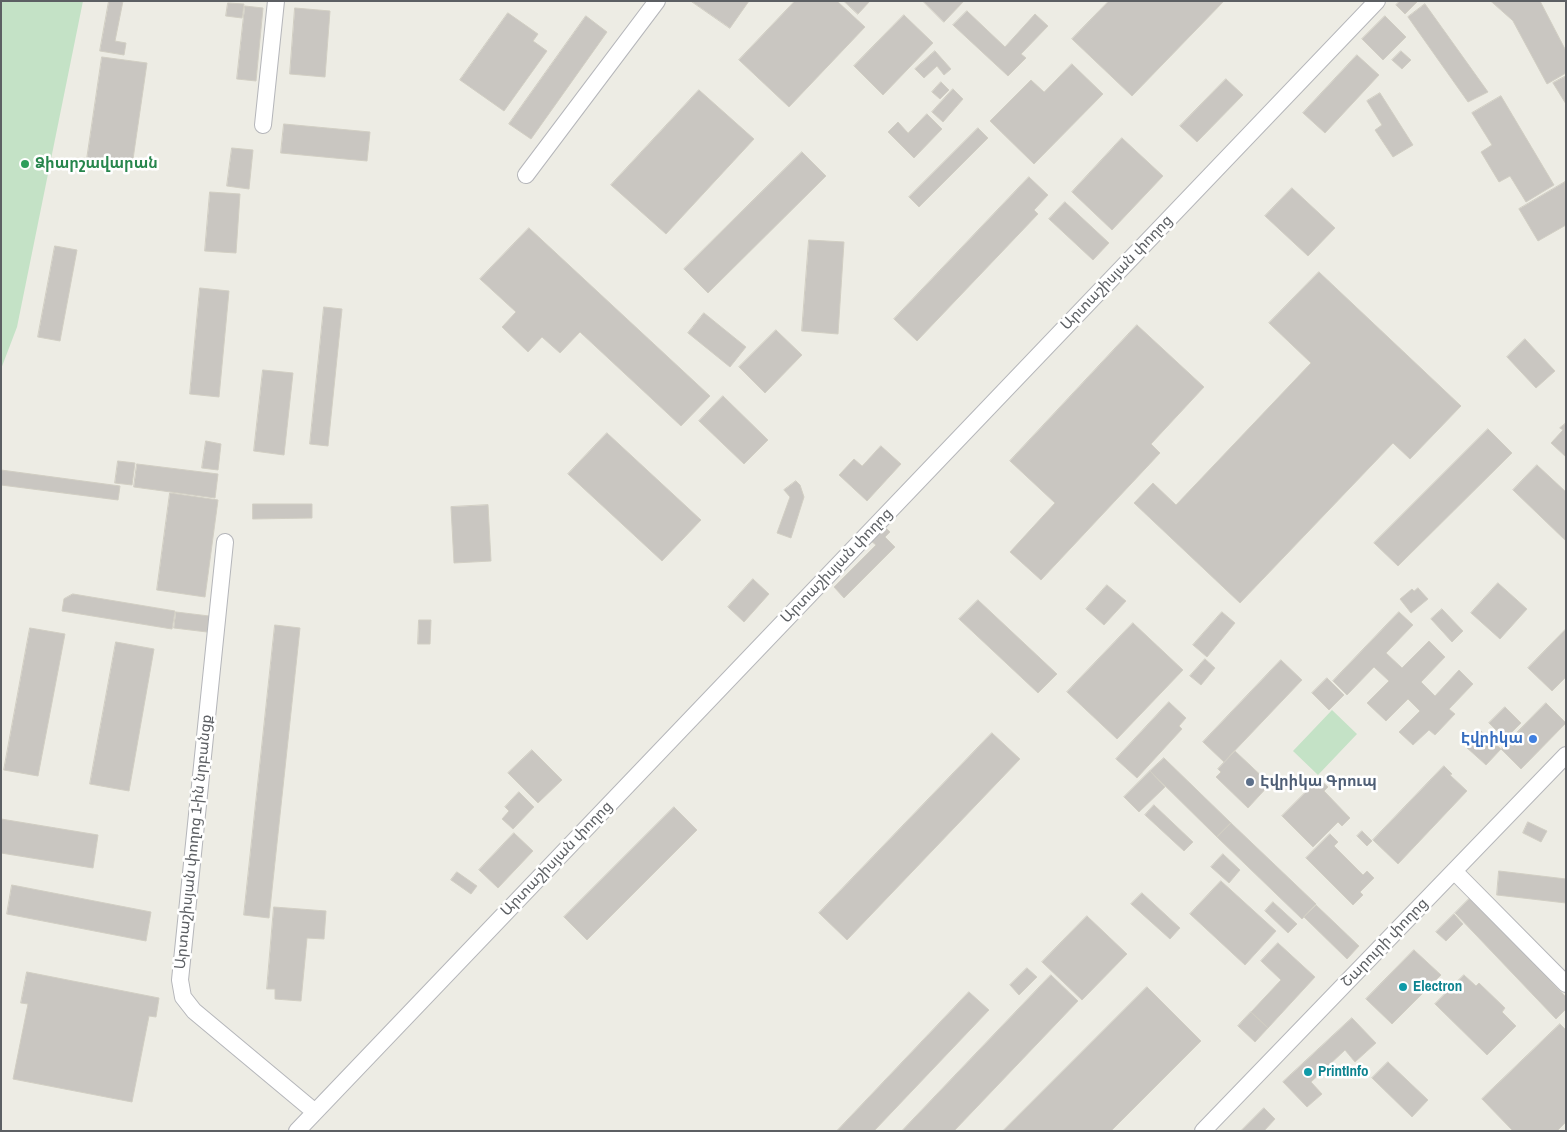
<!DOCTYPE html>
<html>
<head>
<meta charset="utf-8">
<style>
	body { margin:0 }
	#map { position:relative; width:1567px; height:1132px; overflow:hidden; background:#edece4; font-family:"Archivo Narrow",sans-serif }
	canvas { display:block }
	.frame { position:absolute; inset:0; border:2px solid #5c5f63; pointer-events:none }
</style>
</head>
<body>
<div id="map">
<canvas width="1567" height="1132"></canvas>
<div class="frame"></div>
</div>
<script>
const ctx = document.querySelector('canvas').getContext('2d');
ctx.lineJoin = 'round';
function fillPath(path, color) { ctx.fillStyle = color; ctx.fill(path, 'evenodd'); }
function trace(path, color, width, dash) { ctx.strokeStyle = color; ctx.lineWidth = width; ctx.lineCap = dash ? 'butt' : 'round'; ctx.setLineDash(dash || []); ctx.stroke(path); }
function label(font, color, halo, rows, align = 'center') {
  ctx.font = font + ' "Archivo Narrow","Noto Sans Armenian",sans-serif'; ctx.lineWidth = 5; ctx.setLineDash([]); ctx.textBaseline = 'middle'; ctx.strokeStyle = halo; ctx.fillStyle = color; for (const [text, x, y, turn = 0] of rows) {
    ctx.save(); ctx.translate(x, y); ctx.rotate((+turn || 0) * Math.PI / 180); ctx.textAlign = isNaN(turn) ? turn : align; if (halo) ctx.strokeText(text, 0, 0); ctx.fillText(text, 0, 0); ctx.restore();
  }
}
const green = new Path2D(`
	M1,1H83L17,327L1,369Z
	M1332,710L1357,734L1318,775L1293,751Z`);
const building = new Path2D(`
	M109,1H123L115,41L126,43L124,55L100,51Z
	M691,1H749L730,28Z
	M795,1H837L865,27L789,107L739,60Z
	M844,1H870L858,14Z
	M923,1H964L944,22Z
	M1109,1H1224L1132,96L1072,39Z
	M1400,1H1418L1405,14L1396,5Z
	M1491,1H1540L1566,51V73L1547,84L1513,21Z
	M228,3L244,4L242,18L226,16Z
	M1425,4L1488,92L1468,102L1408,17Z
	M245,6L263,8L256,81L237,79Z
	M295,8L330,11L325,77L290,74Z
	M967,11L1005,47L1035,14L1048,26L1021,54L1026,58L1008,76L953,25Z
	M508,13L538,34L533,41L547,51L504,111L460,80Z
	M904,15L933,43L883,95L854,66Z
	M586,16L607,32L531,139L509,124Z
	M1385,16L1406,37L1383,60L1362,39Z
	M935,51L951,69L944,75L937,66L924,78L915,69Z
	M1401,51L1411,60L1402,69L1392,60Z
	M1357,55L1379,75L1325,133L1303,113Z
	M102,57L147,63L132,166L87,159Z
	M1072,64L1103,94L1034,164L990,121L1031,80L1044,92Z
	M1566,76V104L1553,83Z
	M1226,79L1243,95L1197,142L1180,126Z
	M941,82L949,90L940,99L932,92Z
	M953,89L963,99L943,122L932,112Z
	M699,90L754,139L666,234L611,185Z
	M1380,93L1413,145L1393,157L1375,130L1382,125L1367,101Z
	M1501,96L1554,185L1526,202L1510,176L1499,182L1481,152L1492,145L1472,113Z
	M927,114L942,129L914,158L888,132L898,122L908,133Z
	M284,124L370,132L367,161L281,153Z
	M978,128L988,138L919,207L909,197Z
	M1122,138L1163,176L1112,230L1072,192Z
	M232,148L253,150L249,189L227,186Z
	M802,152L826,176L708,293L684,269Z
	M1029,177L1048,195L1034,210L1038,214L917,341L894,319Z
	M1565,182L1566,225L1538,241L1519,209Z
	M1292,188L1335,228L1308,256L1265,216Z
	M210,192L240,194L236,253L205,251Z
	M1065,202L1109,243L1093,260L1049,219Z
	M529,228L710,396L681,426L580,332L560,353L542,337L528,352L502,327L516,312L480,279Z
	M809,240L844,242L838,334L802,331Z
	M55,246L77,250L60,341L38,337Z
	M1319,272L1461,406L1410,459L1393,443L1240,603L1134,503L1153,483L1176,505L1311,363L1269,323Z
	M200,288L229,291L219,397L190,394Z
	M324,307L342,309L328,446L310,444Z
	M704,313L746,347L730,367L688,333Z
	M1137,325L1204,387L1151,444L1160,453L1041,580L1010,552L1055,503L1010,461Z
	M776,330L802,355L765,393L739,367Z
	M1525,339L1555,371L1536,388L1507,357Z
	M263,370L293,373L284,455L254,451Z
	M723,396L768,440L744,464L699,421Z
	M1566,423V457L1551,443L1563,430L1560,428Z
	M1488,429L1512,453L1398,566L1374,543Z
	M607,433L701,520L662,561L568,474Z
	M206,441L221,444L218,470L202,468Z
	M881,446L901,464L867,501L839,475L854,459L862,466Z
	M118,461L135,463L132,485L115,483Z
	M137,464L218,474L215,498L134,487Z
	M1537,465L1566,492V541L1513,490Z
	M1,470L120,486L118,500L1,485Z
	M796,481L800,485L804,497L791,538L777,533L790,497L784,490Z
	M170,493L218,500L205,597L157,590Z
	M253,504H312V518L253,519Z
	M488,505L491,561L454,563L451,507Z
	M885,527L890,532L885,537L895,547L844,598L834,587L876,545L871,541Z
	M753,579L769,594L744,622L728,607Z
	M1498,583L1527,609L1500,639L1471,613Z
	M1107,585L1126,601L1104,625L1086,609Z
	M1418,588L1428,599L1411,613L1400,599L1412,589L1414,591Z
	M73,594L175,611L172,629L62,611L64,599Z
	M978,600L1057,674L1038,693L959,619Z
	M1442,609L1463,631L1452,642L1431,619Z
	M176,612L209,616L207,632L174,628Z
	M1222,612L1235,623L1207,657L1193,645Z
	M1399,612L1413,625L1386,653L1402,668L1429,641L1445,657L1421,682L1435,696L1459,670L1473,684L1449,709L1455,714L1435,735L1429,730L1413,745L1399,732L1420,711L1408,699L1386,721L1367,703L1389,681L1374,667L1347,695L1333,681Z
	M419,620H431L430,644H418Z
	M1133,623L1183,670L1117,739L1067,692Z
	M275,625L300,628L269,918L244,915Z
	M30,628L65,634L38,776L4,770Z
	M1566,629V677L1552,691L1528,668Z
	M116,642L154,649L129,791L90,784Z
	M1205,659L1215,668L1201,685L1190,676Z
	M1281,660L1302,680L1224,762L1203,742Z
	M1327,678L1344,695L1329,710L1312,693Z
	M1169,702L1186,718L1179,726L1182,729L1137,778L1116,759Z
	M1546,703L1566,723L1521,769L1501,749Z
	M1505,707L1521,723L1505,739L1489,723Z
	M1481,731L1501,749L1486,765L1466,747Z
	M992,733L1020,759L847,940L819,913Z
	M532,750L562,780L538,803L508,773Z
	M1235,751L1270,784L1248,808L1216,777L1221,772L1218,769Z
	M1164,758L1231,823L1217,837L1150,771Z
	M1444,766L1452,774L1450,775L1467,791L1398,864L1373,840Z
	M1150,771L1165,787L1139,812L1124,797Z
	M1319,779L1328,787L1324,791L1350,818L1342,826L1338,822L1313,847L1282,816Z
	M519,792L534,807L513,829L502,819L509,811L505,807Z
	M1154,805L1193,842L1184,851L1145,815Z
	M674,807L697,830L587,940L564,917Z
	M1,819L98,835L93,868L1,853Z
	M1528,822L1547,831L1541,842L1523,833Z
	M1231,823L1316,904L1302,919L1217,837Z
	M1362,831L1372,841L1367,846L1357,836Z
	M514,833L533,851L498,888L479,870Z
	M1330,834L1338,842L1334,846L1363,875L1367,871L1374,878L1360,892L1363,895L1353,905L1306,858Z
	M1223,854L1240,870L1229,883L1211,867Z
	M1499,871L1566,879V903L1497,895Z
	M457,872L477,886L471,894L451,880Z
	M1221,881L1276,931L1245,965L1190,914Z
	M12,885L151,912L146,941L7,914Z
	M1142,893L1180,928L1170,939L1131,904Z
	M1471,897L1566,997V1009L1556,1019L1455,913Z
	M1273,902L1297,924L1288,933L1265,911Z
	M1316,905L1359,946L1347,959L1304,917Z
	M274,907L326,911L324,939L307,938L301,1001L275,999V989H267Z
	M1454,914L1463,924L1446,941L1436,932Z
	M1087,916L1127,954L1082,1000L1042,962Z
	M1278,943L1315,977L1268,1028L1251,1012L1281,980L1261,961Z
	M1414,950L1441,975L1392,1024L1366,999Z
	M1027,968L1037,977L1019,995L1010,985Z
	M27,972L159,998L156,1017L149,1016L132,1102L13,1079L28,1004L21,1003Z
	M1051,975L1078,1001L954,1131H902Z
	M1464,975L1476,986L1479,983L1505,1008L1502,1012L1516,1026L1487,1055L1435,1004Z
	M1147,987L1201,1041L1111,1131H1003Z
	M969,992L989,1010L874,1131H837Z
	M1251,1012L1268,1028L1255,1042L1238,1026Z
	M1352,1018L1376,1043L1355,1062L1345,1050L1311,1082L1322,1094L1307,1107L1283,1082Z
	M1560,1024L1566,1030V1122L1557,1131H1513L1482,1099Z
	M1388,1062L1428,1100L1412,1117L1372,1078Z
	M1264,1108L1275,1119L1264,1131H1241Z`);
const minor = new Path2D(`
	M263,125L276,1
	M526,175L657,1
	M225,542L180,980L183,997L194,1011L315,1112
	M1454,871L1566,984
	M297,1131L1377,1
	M1203,1131L1566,755`);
const markers = [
	[25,164,5,"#2e9e5b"],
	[1533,739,5,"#3f7fe0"],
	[1250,782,5,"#5c6f8a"],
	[1403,987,5,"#0f9aa8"],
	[1308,1072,5,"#0f9aa8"]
];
const leisureNames = [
	["Ձիարշավարան",35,164]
];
const streetNames = [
	["Արտաշիսյան փողոց",1117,273,-46],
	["Արտաշիսյան փողոց",837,566,-46],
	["Արտաշիսյան փողոց 1-ին նրբանցք",194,842,-84],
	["Արտաշիսյան փողոց",557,859,-46],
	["Շարուրի փողոց",1385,943,-46]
];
const shopNames = [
	["Էվրիկա",1523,739]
];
const serviceNames = [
	["Էվրիկա Գրուպ",1260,782]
];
const cultureNames = [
	["Electron",1413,987],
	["PrintInfo",1318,1072]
];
fillPath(green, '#c4e2c6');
fillPath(building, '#c9c6c1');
trace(building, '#d1cec3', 1);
trace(minor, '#b5b6ba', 18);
trace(minor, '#fff', 16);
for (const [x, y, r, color] of markers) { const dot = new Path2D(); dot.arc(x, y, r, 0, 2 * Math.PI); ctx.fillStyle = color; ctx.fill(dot); trace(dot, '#fff', 2); }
label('bold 15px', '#27864d', '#fff', leisureNames, 'left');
label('15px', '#5c5f63', '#fff', streetNames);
label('bold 15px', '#366cbe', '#fff', shopNames, 'right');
label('bold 15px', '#4e5e75', '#fff', serviceNames, 'left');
label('bold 15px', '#0d838f', '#fff', cultureNames, 'left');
</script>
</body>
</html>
